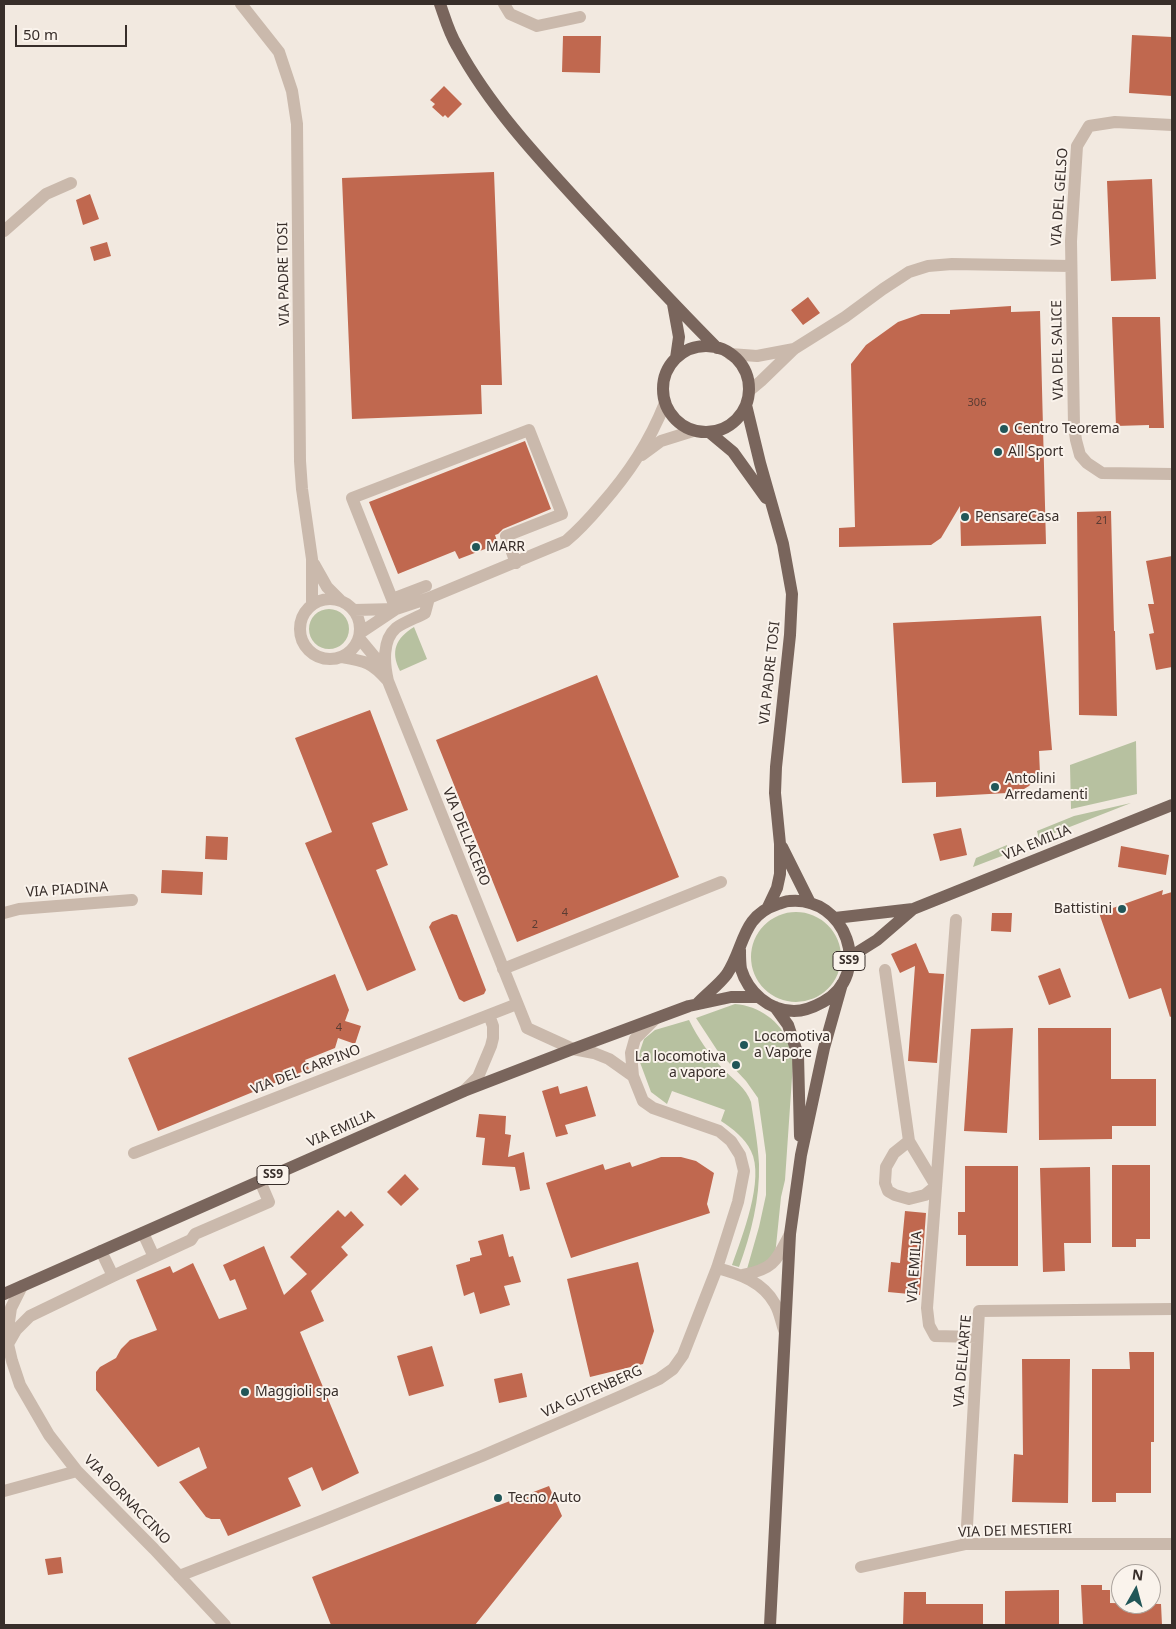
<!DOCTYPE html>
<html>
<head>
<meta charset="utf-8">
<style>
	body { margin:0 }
	#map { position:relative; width:1176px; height:1629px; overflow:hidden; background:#f2e9e0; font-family:"Noto Sans",sans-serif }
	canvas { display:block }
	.frame { position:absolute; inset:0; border:5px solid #382e2a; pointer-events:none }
	.north { position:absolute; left:1111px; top:1564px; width:50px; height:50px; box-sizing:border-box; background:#faf3ec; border:1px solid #aca49e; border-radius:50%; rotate:7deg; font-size:14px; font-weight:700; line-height:20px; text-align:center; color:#382e2a }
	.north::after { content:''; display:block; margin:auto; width:18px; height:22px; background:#215658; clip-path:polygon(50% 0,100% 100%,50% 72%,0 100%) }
	.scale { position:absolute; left:15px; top:25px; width:112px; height:22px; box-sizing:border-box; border:2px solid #382e2a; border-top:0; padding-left:6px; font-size:15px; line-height:18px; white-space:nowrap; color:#382e2a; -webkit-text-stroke:4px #faf3ec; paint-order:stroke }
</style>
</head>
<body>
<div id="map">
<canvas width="1176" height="1629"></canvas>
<div class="frame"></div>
<div class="north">N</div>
<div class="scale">50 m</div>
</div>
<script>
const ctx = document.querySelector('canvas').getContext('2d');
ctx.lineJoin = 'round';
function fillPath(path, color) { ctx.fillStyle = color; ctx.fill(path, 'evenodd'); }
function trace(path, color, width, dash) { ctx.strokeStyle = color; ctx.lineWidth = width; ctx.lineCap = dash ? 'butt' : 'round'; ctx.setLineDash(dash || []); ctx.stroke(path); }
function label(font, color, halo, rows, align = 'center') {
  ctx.font = font + ' "Noto Sans",sans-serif'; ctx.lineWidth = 4; ctx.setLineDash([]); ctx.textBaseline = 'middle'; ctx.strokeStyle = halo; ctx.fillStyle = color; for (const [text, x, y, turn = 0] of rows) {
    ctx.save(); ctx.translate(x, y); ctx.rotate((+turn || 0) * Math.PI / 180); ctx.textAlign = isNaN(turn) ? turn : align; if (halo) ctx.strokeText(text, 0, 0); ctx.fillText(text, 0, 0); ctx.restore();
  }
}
const green = new Path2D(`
	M309 629a20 20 0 1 1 40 0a20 20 0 1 1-40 0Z
	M414,627L427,659L400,671C390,651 396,638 414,627Z
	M1136,741L1137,794L1071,809L1070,765Z
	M1131,803L1039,839L1037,831L1074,816Z
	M1007,845V854L973,867L976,858Z
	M751 957a45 45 0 1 1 90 0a45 45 0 1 1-90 0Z
	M735,1004C759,1006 781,1021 789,1044C792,1050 792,1057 793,1063L785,1180L781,1197L775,1256L770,1263L747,1269L759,1227L766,1195V1155L758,1098L746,1081L717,1050L696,1018Z
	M689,1020C698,1038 709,1054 723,1069C733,1079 746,1088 751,1102C754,1123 758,1143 759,1164C760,1199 751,1234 739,1267L732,1265C742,1237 765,1179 751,1151C745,1138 733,1129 721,1121L725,1110L672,1091L667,1104L651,1092L638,1057L644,1039L655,1030Z`);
const building = new Path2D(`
	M1132,35L1172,37V96L1129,93Z
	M563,36H601L600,73L562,72Z
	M444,86L462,104L448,118L445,115L443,117L432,107L435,104L430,100Z
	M494,172L502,385H481L482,414L352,419L342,178Z
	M1152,179L1156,279L1111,281L1107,181Z
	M90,194L99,219L83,225L76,200Z
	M107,242L111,256L94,261L90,247Z
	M808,297L820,313L803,325L791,310Z
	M1011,306V312L1040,311L1046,544L961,546L960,506L941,538L931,545L839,547V528L855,527L851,364L866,345L898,322L921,314H950V310Z
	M1112,317H1160L1164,428H1149V425L1116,426Z
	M525,441L551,509L503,529L498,534L495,535L498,544L459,559L455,551L398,574L369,502Z
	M1111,511L1114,631H1115L1117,716L1079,715L1077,512Z
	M1172,556V667L1156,670L1149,634L1154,633L1148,604H1154L1146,561Z
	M1041,616L1052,750L1039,751L1040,774L1029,786L1024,789L1007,793L936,797V782L902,783L893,623Z
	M597,675L679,877L517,942L436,740Z
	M370,710L408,810L372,823L388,865L376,870L416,970L367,991L305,843L332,832L295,738Z
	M961,828L967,855L940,861L933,834Z
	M206,836L228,837L227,860L205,859Z
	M1121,846L1169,855L1166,875L1118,867Z
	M162,870L203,872L202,895L161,893Z
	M1163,890L1162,895L1172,892V1016L1170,1017L1161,988L1129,999L1099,913Z
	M992,913H1012L1011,932L991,931Z
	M452,914L457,915L486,990L484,994L464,1002L459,999L429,927L432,922Z
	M916,943L929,973L944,974L937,1063L908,1061L915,966L900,973L891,954Z
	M1060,968L1071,997L1049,1005L1038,976Z
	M335,974L349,1010L345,1021L361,1026L355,1044L338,1038L335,1048L305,1060L309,1069L158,1131L128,1058Z
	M1013,1028L1007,1133L964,1131L971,1029Z
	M1038,1028H1111V1079H1156V1126H1112V1139L1039,1140Z
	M558,1086L560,1094L587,1086L596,1116L565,1125L568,1134L556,1137L542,1091Z
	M479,1114L506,1116L505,1134L511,1135L508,1157L524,1152L530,1189L520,1191L515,1167L482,1165L485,1138L476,1137Z
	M661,1157H681L696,1161L714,1173L707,1204L710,1213L571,1258L546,1183L603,1164L605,1170L630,1162L632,1167Z
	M1112,1165H1150V1239H1136V1247H1112Z
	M965,1166H1018V1266H966V1235H958V1212H965Z
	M1090,1167L1091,1243H1064L1065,1271L1043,1272L1040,1168Z
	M405,1174L419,1189L401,1206L387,1192Z
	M338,1210L345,1217L351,1211L364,1225L341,1247L348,1255L311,1291L324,1321L300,1332L359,1473L322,1491L312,1467L288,1478L301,1506L228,1536L220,1519H211L206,1517L179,1482L207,1468L199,1447L158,1467L96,1390V1372L100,1367L116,1358L121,1349L130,1340L157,1330L136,1280L170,1266L173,1273L193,1263L219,1319L247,1309L235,1279L230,1281L223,1265L264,1246L284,1295L307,1274L290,1257Z
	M905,1211L926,1213L920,1295L888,1292L891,1262L900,1263Z
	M503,1234L509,1257L513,1256L521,1282L504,1286L510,1305L480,1314L474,1292L464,1296L456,1265L470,1261V1258L482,1255L478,1241Z
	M638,1262L654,1331L643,1364L590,1377L567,1279Z
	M432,1346L444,1386L409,1396L397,1356Z
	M1129,1352H1154V1442H1151V1493H1116V1502H1092V1369H1130Z
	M1022,1359H1070L1068,1503L1012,1502L1014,1454L1023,1455Z
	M522,1373L527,1397L499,1403L494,1379Z
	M549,1486L562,1516L475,1625H331L312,1577Z
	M61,1557L63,1573L48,1575L45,1559Z
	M1081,1585H1102V1590H1110V1603L1161,1604L1162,1625H1083Z
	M1059,1590V1625H1005V1591Z
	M904,1592H926V1604H983V1625H903Z`);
const minor = new Path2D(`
	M241,4L279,52L292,91L297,124L300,461L302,489L312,559V605
	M504,4L510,14L537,26L580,17
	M1172,125L1115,122L1089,126L1077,146L1071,241L1074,426L1076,440L1080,455L1087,463L1102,473L1172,474
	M4,231L46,194L71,183
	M730,354L757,356L794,349
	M749,391L761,381L794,349L845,317L883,289L909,272L928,266L952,264L1071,266
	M642,455L661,441L693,431
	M314,564L327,587L340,600
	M429,598L425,613C418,617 402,623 396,628C382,640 384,664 388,681L526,1025L527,1028L573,1049L594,1053L609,1059L633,1076
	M392,599L426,586
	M300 629a30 30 0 1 1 60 0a30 30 0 1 1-60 0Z
	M396,609L352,498L529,430L562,514L506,536L516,563
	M354,610L396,609
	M360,633L396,609L429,598L566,541C579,530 590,518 601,505C629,473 649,443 665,403
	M359,638L384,668
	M341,657C365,661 372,662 388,681
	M4,913L19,909L132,900
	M956,920L927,1308L929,1325L935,1336L977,1337
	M503,969L721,882
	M885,970L909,1141L936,1186L925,1195L909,1199L895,1195L888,1191L885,1183L886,1167L894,1153L909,1141
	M464,1091L478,1077L491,1046L493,1038V1026L489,1015
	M134,1153L517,1004
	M143,1233L154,1257
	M101,1251L113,1276L191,1240L195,1234L269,1202L260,1181
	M717,1268C740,1274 763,1282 775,1304C780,1312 781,1322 784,1330
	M743,1275C774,1269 776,1261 790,1234
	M22,1286L11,1308L8,1329V1344L12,1361L20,1385L49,1435L77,1471L154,1549L225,1625
	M8,1344L16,1330L30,1316L113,1276
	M4,1491L77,1471
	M966,1544L979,1311L1172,1309
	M861,1567L966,1544H1172
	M179,1576L321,1521L482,1456L619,1397L659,1379L673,1369L683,1355L717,1268L738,1202L744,1171L740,1155L731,1141L719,1131L653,1108L643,1101L633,1076L631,1053L635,1039L655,1019`);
const major = new Path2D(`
	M440,4C445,18 449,33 457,46C490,107 539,159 586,210C629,256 672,303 717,348
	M673,304L679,337L676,358
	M663 389a43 43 0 1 1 86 0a43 43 0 1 1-86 0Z
	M746,405L760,463L783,544L792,594L790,635L776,767L775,793L780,844V874L777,888L768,907
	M709,432L733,452L766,498
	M782,847L810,903
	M835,918L913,909L1172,805
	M850,957L877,940L913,909
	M697,1004C706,994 719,985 727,974C745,947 741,916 778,904C782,903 786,901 789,901C846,895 874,974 823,1002C814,1007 805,1011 794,1011C769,1011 748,992 741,969C740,963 740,956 740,950
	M775,1007L788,1025L798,1055L800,1136
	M4,1294L464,1091L573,1049L689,1006L731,997H759
	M770,1625L790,1234L801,1155L824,1048L842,984`);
const markers = [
	[1004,429,5,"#215658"],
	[998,452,5,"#215658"],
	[965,517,5,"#215658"],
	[476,547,5,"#215658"],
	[995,787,5,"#215658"],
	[1122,909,5,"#215658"],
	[744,1045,5,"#215658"],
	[736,1065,5,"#215658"],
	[245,1392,5,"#215658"],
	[498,1498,5,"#215658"]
];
const numberNames = [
	["306",977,403],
	["21",1102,521],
	["4",565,913],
	["2",535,925],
	["4",339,1028]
];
const shields = [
	[849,961,32],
	[273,1175,32]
];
const shieldNames = [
	["SS9",849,961],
	["SS9",273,1175]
];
const streetNames = [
	["VIA DEL GELSO",1060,197,-86],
	["VIA PADRE TOSI",284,274,-91],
	["VIA DEL SALICE",1058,350,-91],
	["VIA PADRE TOSI",770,673,-84],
	["VIA DELL'ACERO",466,837,68],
	["VIA EMILIA",1037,843,-22],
	["VIA PIADINA",67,890,-4],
	["VIA DEL CARPINO",306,1070,-21],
	["VIA EMILIA",341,1129,-24],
	["VIA EMILIA",915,1267,-86],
	["VIA DELL'ARTE",963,1361,-85],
	["VIA GUTENBERG",592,1392,-24],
	["VIA BORNACCINO",127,1500,46],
	["VIA DEI MESTIERI",1015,1531,-2]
];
const poiNames = [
	["Centro Teorema",1014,429],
	["All Sport",1008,452],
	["PensareCasa",975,517],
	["MARR",486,547],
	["Antolini",1005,779],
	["Arredamenti",1005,795],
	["Battistini",1112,909,"right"],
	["Locomotiva",754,1037],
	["a Vapore",754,1053],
	["La locomotiva",726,1057,"right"],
	["a vapore",726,1073,"right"],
	["Maggioli spa",255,1392],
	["Tecno Auto",508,1498]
];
fillPath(green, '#b7c1a0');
fillPath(building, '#c0684f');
trace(minor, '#cab9ac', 12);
trace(major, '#79655c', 12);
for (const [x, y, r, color] of markers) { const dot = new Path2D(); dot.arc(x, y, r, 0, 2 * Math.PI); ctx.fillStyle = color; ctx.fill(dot); trace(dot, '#faf3ec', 2); }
label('11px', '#5a3c33', null, numberNames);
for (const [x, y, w] of shields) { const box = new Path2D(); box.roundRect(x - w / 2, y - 9.5, w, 19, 4); ctx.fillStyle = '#faf3ec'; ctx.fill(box); trace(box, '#382e2a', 1); }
label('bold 12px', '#382e2a', null, shieldNames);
label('14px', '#382e2a', '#faf3ec', streetNames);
label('14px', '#382e2a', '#faf3ec', poiNames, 'left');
</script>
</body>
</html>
